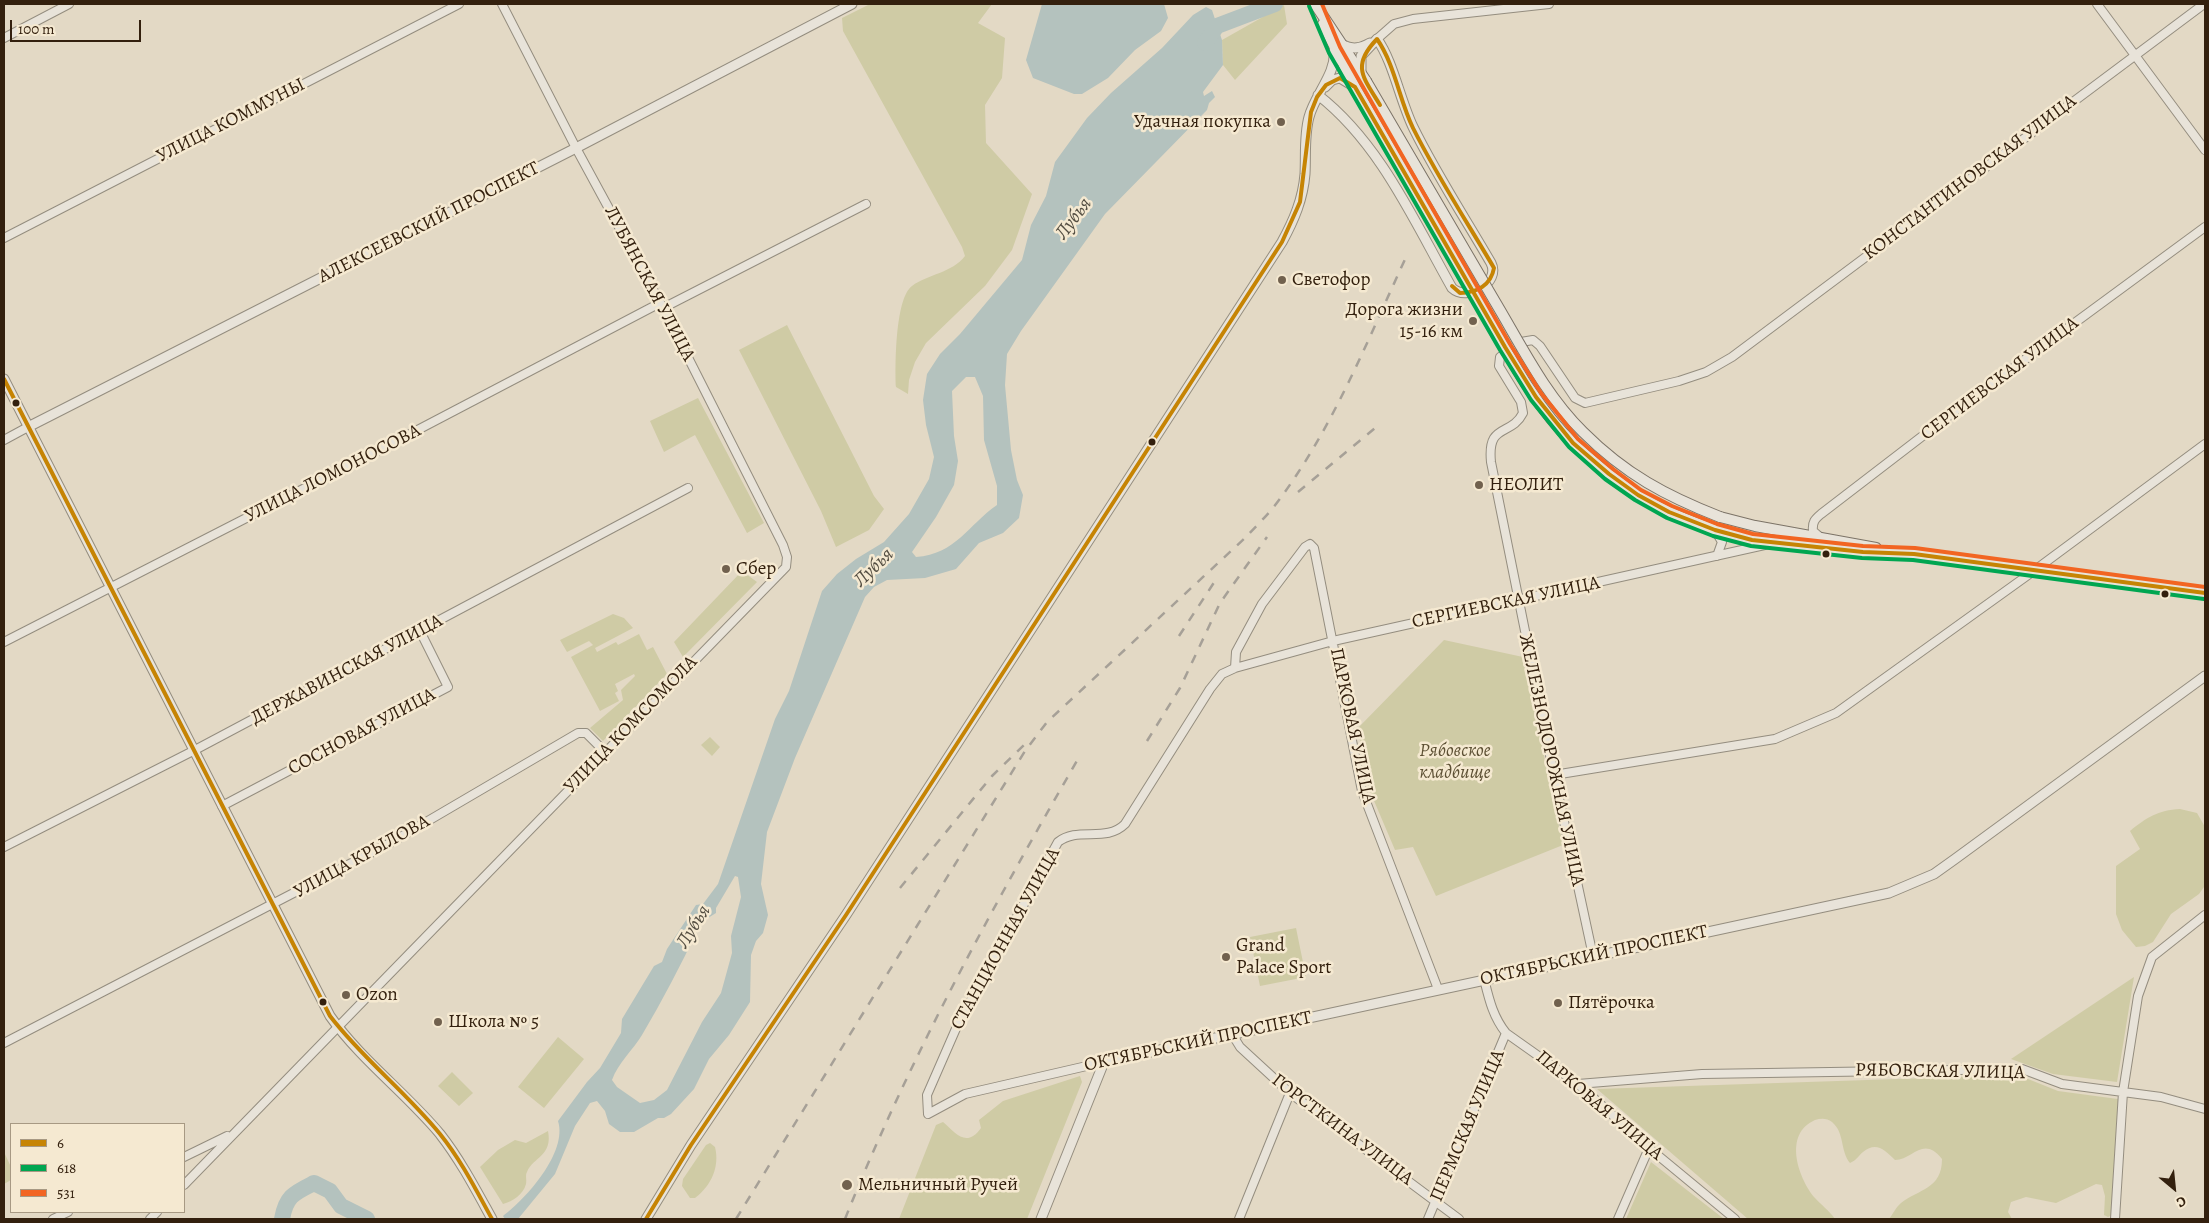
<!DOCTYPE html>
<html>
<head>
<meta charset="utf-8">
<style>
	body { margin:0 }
	#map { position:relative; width:2209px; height:1223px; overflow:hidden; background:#e3d9c5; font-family:Alegreya,serif }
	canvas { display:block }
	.frame { position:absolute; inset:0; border:5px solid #33200e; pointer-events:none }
	.legend { position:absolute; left:10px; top:1123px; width:175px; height:90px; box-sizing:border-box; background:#f5e9d1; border:1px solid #a79983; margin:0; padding:6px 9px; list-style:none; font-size:15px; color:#33200e }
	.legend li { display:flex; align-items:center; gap:10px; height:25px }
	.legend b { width:25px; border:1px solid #a79983 }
	.north { position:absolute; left:2149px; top:1163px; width:50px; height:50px; -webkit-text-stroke:4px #f5e9d1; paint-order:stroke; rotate:152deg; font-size:14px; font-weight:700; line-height:20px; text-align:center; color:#33200e }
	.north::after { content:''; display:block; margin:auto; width:18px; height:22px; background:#33200e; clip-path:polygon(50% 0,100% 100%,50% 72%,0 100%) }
	.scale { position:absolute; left:10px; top:20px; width:131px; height:22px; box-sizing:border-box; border:2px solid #33200e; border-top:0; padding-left:6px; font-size:15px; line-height:18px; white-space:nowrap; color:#33200e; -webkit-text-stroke:4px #f5e9d1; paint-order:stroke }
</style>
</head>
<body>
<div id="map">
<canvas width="2209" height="1223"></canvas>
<div class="frame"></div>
<ul class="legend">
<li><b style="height:6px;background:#c68404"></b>6</li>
<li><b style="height:6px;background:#00a651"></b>618</li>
<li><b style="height:6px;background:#f26522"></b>531</li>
</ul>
<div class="north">С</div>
<div class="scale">100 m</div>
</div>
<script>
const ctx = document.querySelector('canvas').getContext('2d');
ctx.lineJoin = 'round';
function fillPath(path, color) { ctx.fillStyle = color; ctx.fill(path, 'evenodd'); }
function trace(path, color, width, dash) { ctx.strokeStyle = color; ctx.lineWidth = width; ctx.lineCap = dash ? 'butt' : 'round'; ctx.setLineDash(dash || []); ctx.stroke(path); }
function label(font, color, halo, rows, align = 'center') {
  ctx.font = font + ' Alegreya,serif'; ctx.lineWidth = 5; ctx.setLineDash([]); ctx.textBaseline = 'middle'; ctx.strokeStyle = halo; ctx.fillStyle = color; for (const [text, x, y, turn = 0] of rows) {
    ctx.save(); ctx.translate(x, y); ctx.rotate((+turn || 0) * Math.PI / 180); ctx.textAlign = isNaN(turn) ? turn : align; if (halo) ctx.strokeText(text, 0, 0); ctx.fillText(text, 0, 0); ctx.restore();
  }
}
const green = new Path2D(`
	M870,4H992L978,23L1005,38L1002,78L985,105L986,143L1032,194L1012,250L985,286L926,343L915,362L909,380L908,394L896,387C895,367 895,298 912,286C928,274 952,273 965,256L962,247L843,31L842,18Z
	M1284,5L1287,24L1235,80L1223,65L1222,40Z
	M787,325L874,496L884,509L869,530L836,547L821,511L739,350Z
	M698,398L764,523L747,533L695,435L664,452L650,421Z
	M742,571L757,582L683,657L674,642Z
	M613,614L624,618L633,628L595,648L597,652L616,642L618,645L639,634L647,650L653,647L667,674L603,741L590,728L623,700L621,690L635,676L634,674L615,684L618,691L615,693L619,701L600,711L571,657L593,645L589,641L567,652L560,640Z
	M1444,640L1523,657L1563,845L1436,896L1413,847L1395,850L1369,789L1358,728Z
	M710,737L720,747L712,756L701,745Z
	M2180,809L2197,813L2205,827V884L2204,887L2199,894L2171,914L2153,942L2145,946L2136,947L2122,930L2116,914V866L2140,849L2130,831C2146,818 2158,810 2180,809Z
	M1296,928L1306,977L1260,986L1250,937Z
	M2134,977L2117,1082L2053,1074L2011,1059Z
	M558,1037L584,1059L544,1108L518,1087Z
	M452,1072L473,1093L459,1106L438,1086Z
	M2018,1075L2058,1091L2118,1099L2112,1215L2108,1217L2104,1215L2105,1196L2102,1185L2096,1184L2056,1203L2026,1197L2011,1202L2008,1212L2012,1219H1889C1893,1214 1896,1207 1901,1203C1919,1189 1942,1189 1942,1159C1923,1135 1913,1160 1895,1160C1885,1150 1876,1141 1863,1152C1857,1157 1857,1160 1850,1163C1840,1151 1845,1133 1832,1122C1827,1118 1821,1118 1815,1120C1783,1134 1798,1177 1814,1197C1821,1205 1829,1210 1835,1219H1748L1597,1089Z
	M1080,1076L1082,1082L1027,1219H899L936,1125L943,1122C955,1132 966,1149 981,1128L979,1120L1003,1101Z
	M548,1131C553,1156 533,1157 527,1172C525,1175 527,1180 526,1184C523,1195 513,1201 503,1204L480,1167L498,1150L515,1140L526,1143Z
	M710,1143L715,1147C720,1167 711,1186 695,1198H690L682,1186L683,1179L706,1145Z
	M4,1152L11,1167V1180L4,1184Z
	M1651,1162L1724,1219H1626Z`);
const water = new Path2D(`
	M1042,4H1164L1168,18L1161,31L1135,50L1108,78L1082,94H1074L1033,78L1026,60Z
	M1206,7L1212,10L1222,40L1223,65L1203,92L1204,96L1212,91L1215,97L1209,103L1207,110L1105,214L1021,331L1007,354L1005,385L1011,450L1017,480L1023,495L1019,518L1003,533L979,543L956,569L925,578L887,580L874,587L865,597L795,758L767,832L761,884L768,915L763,933L756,941L751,955L750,1002L729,1035L709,1059L694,1089L671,1114L664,1118H658L634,1132H620L609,1124L605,1111L597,1101L590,1103L575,1126L555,1174L518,1219H505L503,1216C526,1199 568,1152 558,1121L587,1082L600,1068L621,1033L622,1019L654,966L662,962L667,949L696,905L703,904L718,884L775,719L789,691L822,591L837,574L856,559L884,542L909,514L929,479L934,457L926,425L923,400L927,374L940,354L960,334L1022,260L1031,225L1046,196L1055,162L1087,118L1111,93L1162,48L1193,15ZM966,377H975L983,396L984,440L997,486V505C968,525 956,554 916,557L912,552L936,517L954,485L958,461L954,436L952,391ZM735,876L738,877L741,897L731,936L732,953L721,993L702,1022L667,1090L654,1100L640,1103L617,1087L612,1080C618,1063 633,1050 642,1035C662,1001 681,965 698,929L708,918L716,913V908Z`);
const river = new Path2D(`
	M1205,43L1217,26L1275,4
	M282,1219C286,1196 294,1193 314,1183L330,1191L341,1206L367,1219`);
const minor = new Path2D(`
	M2097,4L2205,150
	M4,38L69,4
	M1377,39L1394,24L1413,19L1549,4
	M4,238L459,4
	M663,308L866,204
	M4,440L28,427
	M1715,530L1722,542L1717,556
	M1820,537L1813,531C1812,522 1815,519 1821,514L1959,408L2205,227
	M4,642L387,446L660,303
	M1235,668L1333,641L1769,544
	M1554,775L1775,739L1836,713L2035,570L2205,444
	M222,806L448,687L420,631
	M4,847L193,751L688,488
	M1593,956L1554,775L1491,462C1487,422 1511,437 1523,413L1521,402L1499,366L1500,357L1521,342L1533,340L1540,346L1575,398L1585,403L1679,381L1706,372L1732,357L2204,4
	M1484,979C1489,999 1493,1017 1506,1033L1578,1084L1649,1148L1735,1219
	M1232,1034L1240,1047L1290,1093L1459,1219
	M4,1043L392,842L578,733H586L605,752
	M1104,1062L965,1094L928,1114L927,1095L958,1024L1058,842C1078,826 1106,843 1125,824L1210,689L1222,674L1235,668L1236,652L1262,604L1305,547L1310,544L1314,548L1362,791L1438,989
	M1578,1084L1702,1074L2022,1069L2062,1084L2161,1097L2205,1109
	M184,1157L227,1136
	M184,1185L786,567L787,557L783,545L663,308L576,148L502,4
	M53,1219L68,1212
	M150,1219L157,1212
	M1239,1219L1290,1093
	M1428,1219L1506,1033
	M1618,1219L1649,1148
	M2115,1219L2123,1092L2138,996L2152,957L2205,915`);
const tertiary = new Path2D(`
	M1343,45C1353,50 1361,48 1370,43
	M1361,73V56L1377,39
	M1325,87L1332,80L1340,78L1355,87
	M1318,95C1380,143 1414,221 1452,288C1467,302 1501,283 1491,263C1465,218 1436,174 1413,127C1400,100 1393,61 1377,39
	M4,379L330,1016C361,1060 406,1093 440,1134C461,1161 476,1190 492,1219
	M28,427L576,148L852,4
	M646,1219L691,1145L846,915L1282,242C1294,220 1303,199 1305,174C1306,155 1304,135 1309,117C1315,94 1337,73 1334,50
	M1041,1219L1104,1062L1889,893L1934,874L1955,859L2205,676`);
const secondary = new Path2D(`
	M1315,4L1366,81
	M1323,24L1355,87
	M1720,517L1755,526L1876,548
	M1715,530L1752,540L1863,552L1914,554L2205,593`);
const rail = new Path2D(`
	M1298,492L1380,424
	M1179,636L1215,581
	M1147,741L1180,688L1220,603L1267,537
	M900,888L992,776L1024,745
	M736,1219L1025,751L1047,722L1245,538C1255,527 1267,516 1276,504C1333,429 1368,339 1407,255
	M845,1219C909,1059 992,908 1078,759`);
const secondaryBridge = new Path2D(`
	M1366,81C1408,154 1451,227 1494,300C1521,345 1545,395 1583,432C1625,474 1666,496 1720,517
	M1355,87C1396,158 1437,229 1478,300C1506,349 1533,405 1574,444C1603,471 1634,496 1670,512C1684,519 1700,524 1715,530`);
const bus1 = new Path2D(`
	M1380,105C1363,77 1351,66 1377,39C1395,65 1399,99 1413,128C1437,176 1467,222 1494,268C1491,285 1477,293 1460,293L1452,286
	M4,379L330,1016C363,1059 406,1092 440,1134C461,1160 476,1190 492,1219
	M646,1219L691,1145L846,915L1282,242L1300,202L1311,112L1317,97L1326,85L1340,78L1355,87L1505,347L1536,397L1573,443L1609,474L1638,495L1669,512L1715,530L1752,540L1863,552L1914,554L2205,593`);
const bus2 = new Path2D(`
	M1309,6L1329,53L1500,350L1531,400L1569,447L1605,479L1635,500L1667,518L1713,536L1751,546L1862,558L1913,560L2204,599`);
const bus3 = new Path2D(`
	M1322,4L1340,47L1510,344L1541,393L1578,439L1613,469L1641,490L1672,506L1717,524L1753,534L1863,546L1915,548L2205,587`);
const markers = [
	[1281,122,5,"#71614e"],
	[1282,280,5,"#71614e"],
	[1473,321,5,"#71614e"],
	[16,403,4.5,"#33200e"],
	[1152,442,4.5,"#33200e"],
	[1479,485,5,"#71614e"],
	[1826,554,4.5,"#33200e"],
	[726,569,5,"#71614e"],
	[2165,594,4.5,"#33200e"],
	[1226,957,5,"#71614e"],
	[346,995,5,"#71614e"],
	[323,1002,4.5,"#33200e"],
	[1558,1003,5,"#71614e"],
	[438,1022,5,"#71614e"],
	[847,1185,6,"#71614e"]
];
const streetNames = [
	["УЛИЦА КОММУНЫ",231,121,-27],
	["КОНСТАНТИНОВСКАЯ УЛИЦА",1970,178,-37],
	["АЛЕКСЕЕВСКИЙ ПРОСПЕКТ",429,223,-27],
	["ЛУБЯНСКАЯ УЛИЦА",649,284,62],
	["СЕРГИЕВСКАЯ УЛИЦА",2000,379,-37],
	["УЛИЦА ЛОМОНОСОВА",333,474,-27],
	["СЕРГИЕВСКАЯ УЛИЦА",1506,603,-12],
	["ДЕРЖАВИНСКАЯ УЛИЦА",347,670,-28],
	["УЛИЦА КОМСОМОЛА",631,725,-46],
	["ПАРКОВАЯ УЛИЦА",1352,726,78],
	["СОСНОВАЯ УЛИЦА",362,732,-28],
	["ЖЕЛЕЗНОДОРОЖНАЯ УЛИЦА",1551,760,78],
	["УЛИЦА КРЫЛОВА",362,857,-29],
	["СТАНЦИОННАЯ УЛИЦА",1006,939,-61],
	["ОКТЯБРЬСКИЙ ПРОСПЕКТ",1594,956,-12],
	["ОКТЯБРЬСКИЙ ПРОСПЕКТ",1198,1042,-12],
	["РЯБОВСКАЯ УЛИЦА",1940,1072,1],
	["ПАРКОВАЯ УЛИЦА",1599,1106,40],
	["ПЕРМСКАЯ УЛИЦА",1468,1126,-67],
	["ГОРСТКИНА УЛИЦА",1342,1130,37]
];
const poiNames = [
	["Удачная покупка",1271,122,"right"],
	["Светофор",1292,280],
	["Дорога жизни",1463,310,"right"],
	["15-16 км",1463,332,"right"],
	["НЕОЛИТ",1489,485],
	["Сбер",736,569],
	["Grand",1236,946],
	["Palace Sport",1236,968],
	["Ozon",356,995],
	["Пятёрочка",1568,1003],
	["Школа № 5",448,1022],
	["Мельничный Ручей",858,1185]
];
const parkNames = [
	["Рябовское",1455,751],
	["кладбище",1455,773]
];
const waterNames = [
	["Лубья",1074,219,-53],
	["Лубья",874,568,-44],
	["Лубья",694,927,-58]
];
fillPath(green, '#cfcba5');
fillPath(water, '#b4c2be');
trace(river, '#b4c2be', 16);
trace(minor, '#948d7f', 10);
trace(tertiary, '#948d7f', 11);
trace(secondary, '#7c7367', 12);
trace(minor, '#e8e3d9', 8);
trace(tertiary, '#e8e3d9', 9);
trace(secondary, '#e8e3d9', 10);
trace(rail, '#a6a097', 2.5, [9, 9]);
trace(secondaryBridge, '#7c7367', 12, []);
trace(secondaryBridge, '#e8e3d9', 10);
trace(bus1, '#c68404', 4);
trace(bus2, '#00a651', 4);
trace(bus3, '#f26522', 4);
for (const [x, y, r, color] of markers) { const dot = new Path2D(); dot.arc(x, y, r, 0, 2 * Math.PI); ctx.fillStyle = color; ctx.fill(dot); trace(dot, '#f5e9d1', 2); }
label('19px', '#33200e', '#f5e9d1', streetNames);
label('19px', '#33200e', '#f5e9d1', poiNames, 'left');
label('italic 19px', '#5d5034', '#f5e9d1', parkNames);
label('italic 20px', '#544e42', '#f5e9d1', waterNames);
</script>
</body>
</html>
